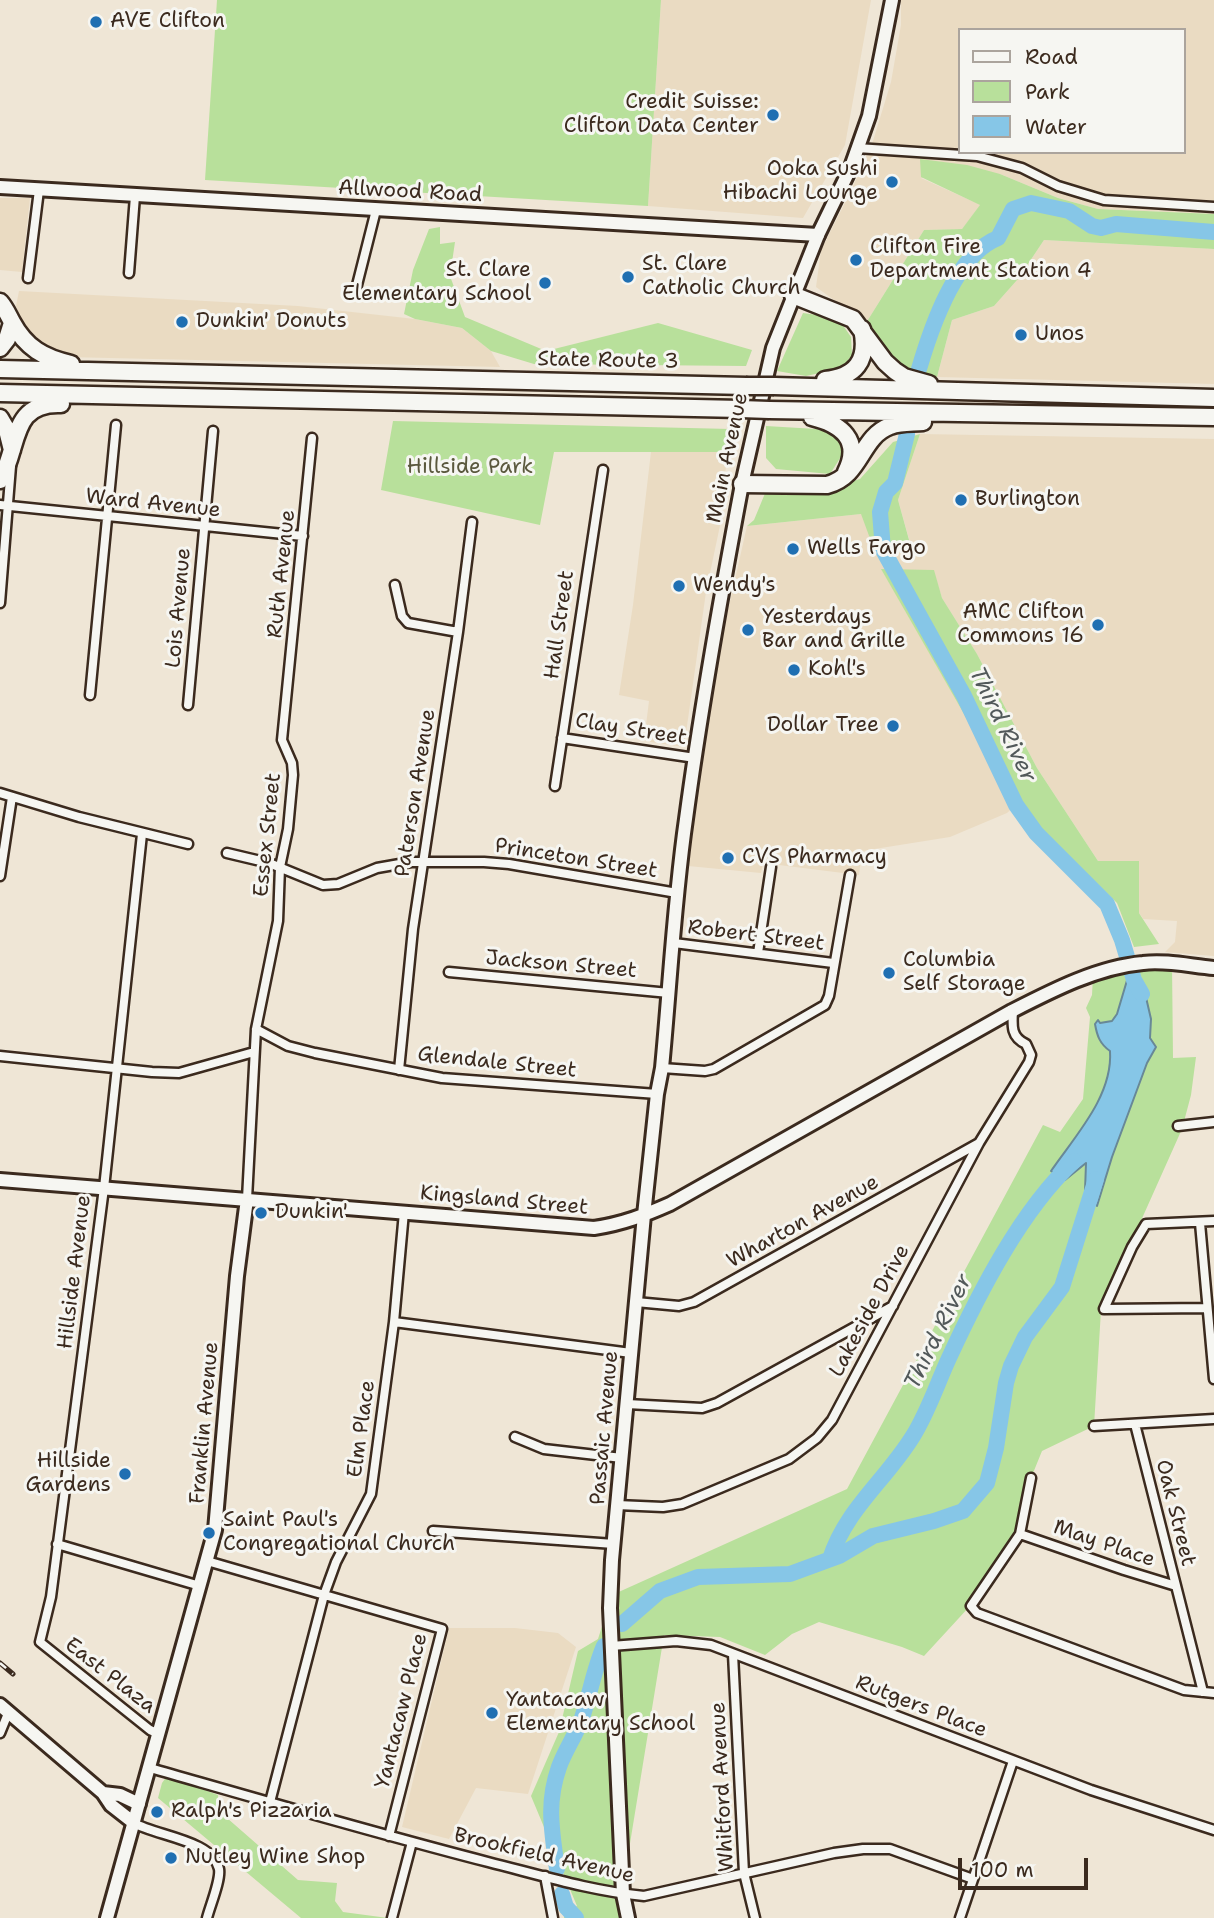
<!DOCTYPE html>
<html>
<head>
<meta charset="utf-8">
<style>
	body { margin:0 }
	#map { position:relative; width:1214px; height:1918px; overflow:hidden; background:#efe6d6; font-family:"Shantell Sans",sans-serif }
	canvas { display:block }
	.legend { position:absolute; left:958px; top:28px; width:228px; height:126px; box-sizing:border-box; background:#f6f6f2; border:2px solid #aba49d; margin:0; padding:9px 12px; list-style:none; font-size:21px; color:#3b2a1e }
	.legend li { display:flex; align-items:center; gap:14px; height:35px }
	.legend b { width:35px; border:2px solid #aba49d }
	.scale { position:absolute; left:958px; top:1858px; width:130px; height:32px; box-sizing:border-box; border:4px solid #3b2a1e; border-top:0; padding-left:9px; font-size:21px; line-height:24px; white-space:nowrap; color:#3b2a1e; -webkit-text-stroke:5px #f6f6f2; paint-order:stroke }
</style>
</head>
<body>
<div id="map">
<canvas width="1214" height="1918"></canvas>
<ul class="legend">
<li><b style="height:9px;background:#f6f6f2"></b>Road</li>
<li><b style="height:19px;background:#b8e09b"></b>Park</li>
<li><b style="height:19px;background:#86c6e7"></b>Water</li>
</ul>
<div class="scale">100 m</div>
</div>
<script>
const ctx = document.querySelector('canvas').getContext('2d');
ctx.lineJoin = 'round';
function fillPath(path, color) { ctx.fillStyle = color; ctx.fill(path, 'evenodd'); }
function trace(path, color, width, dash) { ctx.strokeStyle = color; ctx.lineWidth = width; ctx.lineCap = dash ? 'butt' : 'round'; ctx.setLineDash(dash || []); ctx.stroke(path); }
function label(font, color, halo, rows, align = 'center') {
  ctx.font = font + ' "Shantell Sans",sans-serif'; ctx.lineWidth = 6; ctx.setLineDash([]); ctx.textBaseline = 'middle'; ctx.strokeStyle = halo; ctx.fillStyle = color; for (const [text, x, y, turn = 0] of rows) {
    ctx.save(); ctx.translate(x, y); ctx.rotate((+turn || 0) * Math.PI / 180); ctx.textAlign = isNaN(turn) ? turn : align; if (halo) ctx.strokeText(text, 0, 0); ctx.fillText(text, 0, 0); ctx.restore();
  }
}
const built = new Path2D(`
	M661,0H871L845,145L803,218L648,206Z
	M901,0H1214V214L1098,209L1058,198L1000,174L921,178L981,205L962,229L924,230L866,323L816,287L821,250L850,193L873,141L891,82L901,25ZM960,30H1184V152H960Z
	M0,198H30L22,272L0,270Z
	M1044,240L1214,249V384L937,377L952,320L994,306L1018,279Z
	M19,291L298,306L415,319L462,328L491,351L500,367L66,357L40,347L25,330L16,306Z
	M920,434L1214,439V956L1165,952L1175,942L1177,921L1143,919L1142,917L1139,913V861H1098L1037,768L977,654L942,598L933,570H882L1016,805L1007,813L950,837L862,851L859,875L763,863L761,873L688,866L693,823L720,646L747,526L861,514L911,546L898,500Z
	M651,452H727L722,516L706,592L684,747L644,741L649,701L619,695L633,605Z
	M449,1628H515L558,1633L576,1647L528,1794L476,1788L449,1839L402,1827Z`);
const green = new Path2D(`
	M217,0H661L648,206L205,180Z
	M920,159L967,165L1000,174L1058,198L1098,209L1214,214V249L1044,240L1018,279L994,306L952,320L937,377C887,366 892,365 866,323L924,230L962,229L980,205L921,177Z
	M440,227V244L455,242L450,276L465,317L546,351L658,323L752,350L746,366L534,364L491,351L462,328L415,319L404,314L413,270L429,229Z
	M803,313L838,318L851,337L852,355L842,368L806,376L777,371Z
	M393,421L731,429L727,452H554L540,525L381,490Z
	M766,426L833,430L844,452L830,474L776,469L766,458Z
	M920,434L898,500L911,547L875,552L861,514L747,526L754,520L766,491L830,488L860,479L893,442Z
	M881,569L934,570L942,598L977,654L1037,768L1098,861H1139V913L1159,944L1134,947L1117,903L1016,805Z
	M1137,963L1172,964L1173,1058L1196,1057L1191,1095L1182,1129L1101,1310L1094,1426L1042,1451L1031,1478L1020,1533L970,1606L924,1656L902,1647L819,1622L792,1634L765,1655L720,1637L664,1635L625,1874L635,1918H564V1911L577,1906L531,1796L559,1732L578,1651L598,1639L612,1595L847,1489L1043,1125L1060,1132L1083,1099L1090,1017L1086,1008L1092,995L1093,976L1124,966L1126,975L1138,973Z
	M167,1776L218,1795L219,1811L298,1880L337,1883L335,1901L343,1912L388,1918H301L158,1798L162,1783Z`);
const water = new Path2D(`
	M1137,975L1145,993L1151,1019L1150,1038L1156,1047L1147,1063L1112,1157L1097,1206L1085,1191L1086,1163L1065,1180L1051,1171C1075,1136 1113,1096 1110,1051C1100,1044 1097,1036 1095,1024L1098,1020L1100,1023L1112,1021L1117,1014L1128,977Z`);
const river = new Path2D(`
	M919,369C931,328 955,255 998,238L1013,209L1031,203L1069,211L1092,226L1101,228L1116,224L1214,232
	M907,434L895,483L886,492L880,512L883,550L964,696L1016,805L1036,833L1107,904L1122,940L1134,980L1142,994
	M830,1559C846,1509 886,1480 913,1436C928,1412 937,1384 949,1358C979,1293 1021,1210 1074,1161
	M622,1624L660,1591L698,1577L790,1574L839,1556L873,1536L934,1521L963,1511L987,1483L996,1448L1006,1383L1011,1366L1025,1337L1062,1287L1096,1179
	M557,1869C552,1831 546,1804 559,1767C565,1750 576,1735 582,1718C590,1694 594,1669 604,1646
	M562,1894L566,1907L576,1918`);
const street = new Path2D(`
	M857,148L977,156L1022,168L1058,186L1104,200L1214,207
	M129,273L135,196
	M28,278L39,190
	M355,293L376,210
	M0,505L303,536
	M395,585L402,616L408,623L458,632
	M0,603L11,466
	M90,695L116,425
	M188,705L213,431
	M562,738L695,758
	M555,786L603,470
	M0,793L79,817L188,844
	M142,834L104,1188L51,1597L40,1642L150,1730L159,1734
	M227,853L269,863L323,885L338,884L377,868L411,862H484L509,864L677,893
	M0,876L12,797
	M674,943L833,963
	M758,953L771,867
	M449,972L669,993
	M256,1029L288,1046L315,1053L442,1078L657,1094
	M0,1056L152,1072L179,1073L254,1052
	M662,1068L705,1071L714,1069L825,1005L829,996L850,875
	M399,1070L413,929L458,632L472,522
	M1178,1126L1214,1122
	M247,1199L256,1029L278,921L280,867L288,829L293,775L292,763L282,740L312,438
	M1200,1223L1214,1379
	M636,1302L679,1306L694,1302L979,1143
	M1207,1308L1104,1309L1132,1247L1146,1224L1214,1221
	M394,1322L631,1353
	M627,1404L702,1408L717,1403L893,1306
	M1135,1424L1203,1692
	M1094,1426L1214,1419
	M515,1437L544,1449L622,1458
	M1031,1478L1020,1534L971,1606L977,1613L1184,1690L1214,1693
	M617,1505L663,1507L682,1504L789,1459L817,1438L832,1420L979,1143L1029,1062L1031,1055L1026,1044C1011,1037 1012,1026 1013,1011
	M433,1531L614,1544
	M1020,1534L1124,1570L1176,1586
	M57,1544L200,1586
	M207,1561L442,1629L389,1836
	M611,1646L676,1641L711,1645L1091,1790L1214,1830
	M733,1654L744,1873L755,1918
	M0,1733L9,1711
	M150,1768C262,1800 375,1833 488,1862C540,1875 591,1891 644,1896L834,1853L863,1849H890L973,1879
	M270,1802L324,1595L336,1562L371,1494L394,1322L404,1212
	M134,1823C156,1836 213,1840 219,1869C221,1880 210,1906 207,1918
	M545,1876L553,1918
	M392,1918L412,1842
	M960,1918L1013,1761`);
const secondary = new Path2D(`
	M0,187L818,235
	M0,1180L594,1228C622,1224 645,1215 670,1204L1010,1012C1051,991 1097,967 1143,963C1166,960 1191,966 1214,968
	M0,1705L103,1793L111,1805L134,1823
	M103,1793L120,1795L139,1804
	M107,1918L215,1530L237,1276L247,1199
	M628,1918L623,1894L610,1608L612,1560L644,1215L657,1094L662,1068C670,985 674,902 686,819C701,707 721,595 742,484`);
const primary = new Path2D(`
	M742,484L773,348L818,235L851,167L869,116L892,0`);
const highway = new Path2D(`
	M793,295L853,319L885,362L895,371L904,377L929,384
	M0,302C6,309 8,315 12,322C26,348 44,358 71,364
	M0,348L7,339L12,323
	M0,369L746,386
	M825,380C855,377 869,361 862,329
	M774,386L1214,398
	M0,393L741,409
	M769,410L1214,417
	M812,417C841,424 862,440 846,472
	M0,418L7,430L12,450
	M0,480C20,448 9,402 61,404
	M742,484L827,485C862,476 860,437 890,426C900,422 912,423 923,422`);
const rail = new Path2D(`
	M0,1663L13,1674`);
const highwayBridge = new Path2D(`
	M746,386H774
	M741,409L769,410`);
const markers = [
	[96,22,7,"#1f6fb2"],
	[773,115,7,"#1f6fb2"],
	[892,182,7,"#1f6fb2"],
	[856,260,7,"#1f6fb2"],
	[628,277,7,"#1f6fb2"],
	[545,283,7,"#1f6fb2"],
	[182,322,7,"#1f6fb2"],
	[1021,335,7,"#1f6fb2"],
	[961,500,7,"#1f6fb2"],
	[793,549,7,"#1f6fb2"],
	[679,586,7,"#1f6fb2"],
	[1098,625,7,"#1f6fb2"],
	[748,630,7,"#1f6fb2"],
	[794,670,7,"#1f6fb2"],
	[893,726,7,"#1f6fb2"],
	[728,858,7,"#1f6fb2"],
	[889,973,7,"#1f6fb2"],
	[261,1213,7,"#1f6fb2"],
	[125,1474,7,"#1f6fb2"],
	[209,1533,7,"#1f6fb2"],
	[492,1713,7,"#1f6fb2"],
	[157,1812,7,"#1f6fb2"],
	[171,1858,7,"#1f6fb2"]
];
const poiNames = [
	["AVE Clifton",110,22],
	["Credit Suisse:",759,103,"right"],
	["Clifton Data Center",759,127,"right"],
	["Ooka Sushi",878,170,"right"],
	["Hibachi Lounge",878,194,"right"],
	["Clifton Fire",870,248],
	["Department Station 4",870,272],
	["St. Clare",642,265],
	["Catholic Church",642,289],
	["St. Clare",531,271,"right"],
	["Elementary School",531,295,"right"],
	["Dunkin' Donuts",196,322],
	["Unos",1035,335],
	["Burlington",975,500],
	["Wells Fargo",807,549],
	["Wendy's",693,586],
	["AMC Clifton",1084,613,"right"],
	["Commons 16",1084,637,"right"],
	["Yesterdays",762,618],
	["Bar and Grille",762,642],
	["Kohl's",808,670],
	["Dollar Tree",879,726,"right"],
	["CVS Pharmacy",742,858],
	["Columbia",903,961],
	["Self Storage",903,985],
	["Dunkin'",275,1213],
	["Hillside",111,1462,"right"],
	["Gardens",111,1486,"right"],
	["Saint Paul's",223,1521],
	["Congregational Church",223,1545],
	["Yantacaw",506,1701],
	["Elementary School",506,1725],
	["Ralph's Pizzaria",171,1812],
	["Nutley Wine Shop",185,1858]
];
const streetNames = [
	["Allwood Road",410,192,3],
	["State Route 3",608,361,1],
	["Main Avenue",728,458,-78],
	["Ward Avenue",153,504,6],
	["Ruth Avenue",282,574,-84],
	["Lois Avenue",179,608,-85],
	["Hall Street",560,625,-82],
	["Clay Street",631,730,9],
	["Paterson Avenue",416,793,-81],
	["Essex Street",268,835,-84],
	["Princeton Street",576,859,9],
	["Robert Street",756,936,7],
	["Jackson Street",561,965,5],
	["Glendale Street",497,1063,6],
	["Kingsland Street",504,1201,5],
	["Wharton Avenue",803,1222,-29],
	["Hillside Avenue",75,1272,-83],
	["Lakeside Drive",870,1311,-62],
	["Franklin Avenue",205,1423,-85],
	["Passaic Avenue",605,1428,-85],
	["Elm Place",362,1429,-82],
	["Oak Street",1175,1513,76],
	["May Place",1104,1544,19],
	["East Plaza",110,1676,38],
	["Rutgers Place",921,1707,21],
	["Yantacaw Place",402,1711,-76],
	["Whitford Avenue",723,1787,-93],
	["Brookfield Avenue",544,1856,13]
];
const parkNames = [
	["Hillside Park",470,468]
];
const waterNames = [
	["Third River",1002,725,64],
	["Third River",939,1332,-64]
];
fillPath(built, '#eadbc2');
fillPath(green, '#b8e09b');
fillPath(water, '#86c6e7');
trace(water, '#688897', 2);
trace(river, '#86c6e7', 16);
trace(street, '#3b2a1e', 13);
trace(secondary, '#3b2a1e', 18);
trace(primary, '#3b2a1e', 18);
trace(highway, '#3b2a1e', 21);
trace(street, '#f6f6f2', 8);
trace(secondary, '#f6f6f2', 12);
trace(primary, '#f6f6f2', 12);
trace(highway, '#f6f6f2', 16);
trace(rail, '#3b2a1e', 5);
trace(rail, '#f6f6f2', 2.5, [8]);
trace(highwayBridge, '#3b2a1e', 21, []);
trace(highwayBridge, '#f6f6f2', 16);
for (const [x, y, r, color] of markers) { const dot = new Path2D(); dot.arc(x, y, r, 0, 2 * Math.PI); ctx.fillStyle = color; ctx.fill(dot); trace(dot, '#f6f6f2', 2.5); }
label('21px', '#3b2a1e', '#f6f6f2', poiNames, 'left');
label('21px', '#3b2a1e', '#f6f6f2', streetNames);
label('21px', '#5a583d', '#f6f6f2', parkNames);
label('italic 23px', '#52595a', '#f6f6f2', waterNames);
</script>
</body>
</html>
